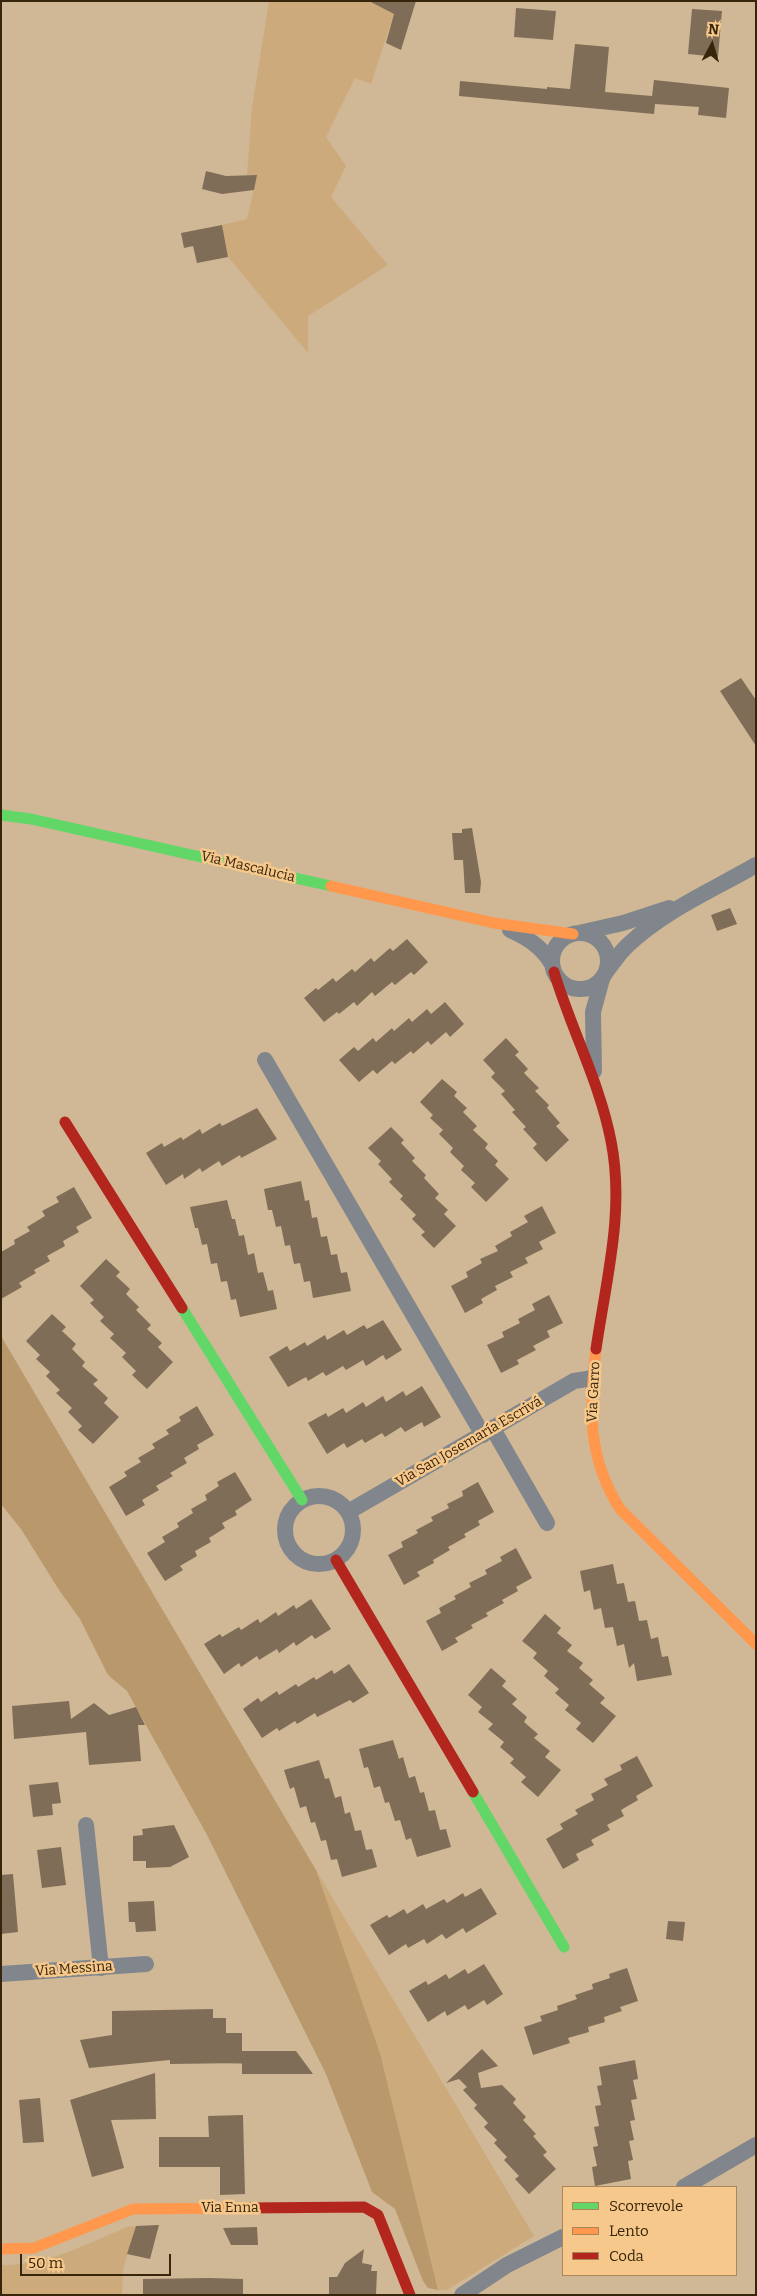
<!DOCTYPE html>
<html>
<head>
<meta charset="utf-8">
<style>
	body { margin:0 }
	#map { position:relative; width:757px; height:2296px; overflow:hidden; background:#d0b896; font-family:Bitter,serif }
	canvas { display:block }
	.frame { position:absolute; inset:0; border:2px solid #36240b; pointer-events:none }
	.legend { position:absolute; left:562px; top:2186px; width:175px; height:90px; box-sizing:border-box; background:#f7c88b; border:1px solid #aa8658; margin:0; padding:6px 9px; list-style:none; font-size:15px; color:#36240b }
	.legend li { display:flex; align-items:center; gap:10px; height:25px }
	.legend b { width:25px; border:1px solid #aa8658 }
	.north { position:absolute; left:687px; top:20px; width:50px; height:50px; -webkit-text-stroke:4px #f7c88b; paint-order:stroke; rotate:6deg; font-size:14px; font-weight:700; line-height:20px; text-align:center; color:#36240b }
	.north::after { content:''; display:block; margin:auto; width:18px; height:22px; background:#36240b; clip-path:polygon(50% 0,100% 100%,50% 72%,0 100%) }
	.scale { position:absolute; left:20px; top:2254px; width:151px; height:22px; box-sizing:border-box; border:2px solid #36240b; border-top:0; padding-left:6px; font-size:15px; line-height:18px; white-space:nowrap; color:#36240b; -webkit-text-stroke:4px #f7c88b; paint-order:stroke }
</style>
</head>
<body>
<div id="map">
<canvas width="757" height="2296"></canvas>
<div class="frame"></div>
<ul class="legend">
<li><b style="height:6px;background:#63d668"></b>Scorrevole</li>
<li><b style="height:6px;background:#ff974d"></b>Lento</li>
<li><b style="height:6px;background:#b3261e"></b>Coda</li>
</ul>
<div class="north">N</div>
<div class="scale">50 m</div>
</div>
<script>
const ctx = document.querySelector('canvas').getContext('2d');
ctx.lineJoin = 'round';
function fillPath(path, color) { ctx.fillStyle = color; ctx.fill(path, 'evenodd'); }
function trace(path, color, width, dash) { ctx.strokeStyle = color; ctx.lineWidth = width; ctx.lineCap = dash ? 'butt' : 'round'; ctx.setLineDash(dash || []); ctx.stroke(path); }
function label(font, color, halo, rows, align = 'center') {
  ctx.font = font + ' Bitter,serif'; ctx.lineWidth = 5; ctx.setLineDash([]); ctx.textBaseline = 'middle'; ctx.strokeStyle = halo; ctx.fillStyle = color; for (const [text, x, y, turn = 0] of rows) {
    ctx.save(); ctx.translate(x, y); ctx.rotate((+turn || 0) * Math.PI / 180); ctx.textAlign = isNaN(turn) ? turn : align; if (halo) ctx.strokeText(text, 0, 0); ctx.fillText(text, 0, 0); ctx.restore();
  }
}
const green = new Path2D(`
	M269,1H385L383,8L394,14L371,84L355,78L326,137L346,166L331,197L388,265L308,316V353L228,257L222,225L247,219L257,175H247L252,108Z
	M316,1870L534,2236L447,2290H438L380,2053Z
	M136,2226L123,2269L122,2295H1V2265C47,2266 86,2244 127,2227Z`);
const forest = new Path2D(`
	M1,1336L316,1870L380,2053L438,2290L428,2288L423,2281L395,2209L372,2192L326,2074L206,1833L127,1691L108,1675L80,1619L59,1590L21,1529L1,1504Z`);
const building = new Path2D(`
	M369,1H416L401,50L386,43L394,14Z
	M516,8L556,11L553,40L514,37Z
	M692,9L722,11L718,57L688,54Z
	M575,44L609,47L605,92L652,96L654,80L729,88L726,118L698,115L699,107L655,104L654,114L459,96L460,81L547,89V87L570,89Z
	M206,171L226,176L257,175L254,190L222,194L202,189Z
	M222,225L228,257L197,263L193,246L184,248L181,233Z
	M741,678L756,700V746L720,691Z
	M472,828L481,882L480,893H465L463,860H454L452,833H462V829Z
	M730,908L737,924L717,931L711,915Z
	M407,939L428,962L414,975L411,972L395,985L392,982L375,996L372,992L357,1006L354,1002L339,1014L337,1012L324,1022L304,998L316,988L318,990L333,978L336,982L352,969L355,972L371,958L374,962L390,948L393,951Z
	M445,1002L464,1024L450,1037L446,1032L431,1045L428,1041L413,1054L411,1051L395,1064L392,1061L377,1074L373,1070L359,1082L339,1060L354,1047L358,1051L373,1038L376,1042L392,1028L394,1031L409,1018L412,1022L427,1009L431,1014Z
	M506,1038L519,1052L515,1055L528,1069L524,1073L539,1088L535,1091L549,1105L547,1108L560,1123L556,1126L569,1140L546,1162L533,1148L537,1144L523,1129L526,1127L512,1112L515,1110L501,1094L505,1091L491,1077L495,1073L483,1060Z
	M442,1079L457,1092L454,1096L467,1108L463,1112L477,1126L473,1130L488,1144L485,1148L498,1161L495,1165L509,1179L486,1202L471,1187L475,1183L461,1170L464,1166L450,1152L453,1148L439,1134L443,1130L430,1118L433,1115L420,1102Z
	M257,1108L277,1139L241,1158L240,1155L222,1166L219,1161L202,1172L200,1168L184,1179L183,1174L166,1185L146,1153L162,1143L164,1147L181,1137L183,1140L200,1129L202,1134L220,1123L222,1126Z
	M391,1127L404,1140L401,1143L415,1158L412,1161L426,1175L424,1178L439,1194L435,1198L448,1210L444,1214L456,1226L434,1248L421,1235L425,1232L412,1219L416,1215L400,1199L403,1196L389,1182L392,1179L378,1164L381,1161L368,1148Z
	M301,1181L305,1201L309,1200L312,1218L317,1217L321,1237L327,1236L331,1255L337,1254L341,1273L347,1272L351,1291L313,1298L310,1281L304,1282L300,1263L294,1264L290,1245L285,1246L281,1226L276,1227L272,1210H268L264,1189Z
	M74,1187L92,1218L76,1227L79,1232L63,1241L65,1246L47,1256L50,1261L34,1270L36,1273L19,1283L22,1287L1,1299V1252L15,1244L14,1240L30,1231L27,1227L45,1216L42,1211L59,1202L56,1197Z
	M227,1200L232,1219H235L239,1236L244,1235L248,1255L254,1253L258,1273L263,1272L268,1291L273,1290L277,1309L240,1317L236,1299L231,1300L227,1281L221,1282L217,1263L211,1264L207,1244L202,1245L198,1228H195L190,1207Z
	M542,1206L556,1233L539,1242L543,1249L525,1258L528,1263L510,1272L513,1277L495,1286L497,1290L481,1299L483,1303L465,1313L451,1286L468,1277L466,1272L482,1263L480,1259L498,1251L495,1246L512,1236L510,1232L528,1222L524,1216Z
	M106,1259L120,1272L116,1276L130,1289L126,1294L139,1307L136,1310L151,1325L147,1329L162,1343L158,1347L173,1362L147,1389L132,1375L136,1371L122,1357L126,1353L110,1338L114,1334L100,1321L104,1317L90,1303L94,1300L80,1286Z
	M549,1295L563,1323L547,1331L550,1337L533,1346L536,1350L517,1360L519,1364L501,1373L487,1345L504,1337L502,1332L520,1323L518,1319L535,1310L532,1304Z
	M52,1314L66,1327L62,1331L76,1344L72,1349L85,1362L82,1366L98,1380L93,1384L108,1398L104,1403L119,1417L93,1444L78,1430L82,1426L68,1412L72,1408L56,1393L60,1390L46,1376L50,1372L36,1359L40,1355L26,1341Z
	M383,1320L402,1350L386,1360L383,1355L366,1366L363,1360L346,1370L343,1366L326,1376L323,1372L308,1381L306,1377L288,1387L269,1357L287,1346L290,1351L305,1342L307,1346L325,1335L327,1340L344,1330L347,1335L364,1325L367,1329Z
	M422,1386L441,1417L424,1427L422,1422L405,1432L401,1427L385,1437L382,1433L365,1443L362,1439L347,1448L344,1443L327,1454L308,1423L326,1413L328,1417L343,1408L346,1413L363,1402L366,1407L383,1396L386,1402L403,1391L406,1396Z
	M197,1406L214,1435L197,1445L199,1449L184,1458L187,1463L170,1473L173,1476L156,1486L159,1490L142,1500L145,1505L126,1516L109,1487L127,1476L124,1472L141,1462L138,1458L155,1448L152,1444L169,1434L166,1430L181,1421L179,1417Z
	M235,1472L252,1500L235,1511L237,1515L222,1523L225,1528L209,1538L211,1542L195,1551L197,1556L180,1566L183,1570L165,1581L147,1553L165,1542L162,1537L179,1527L177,1523L193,1513L191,1509L207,1500L205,1495L219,1486L217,1482Z
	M478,1482L494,1512L478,1521L480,1525L464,1534L466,1537L448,1547L450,1550L433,1560L434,1563L417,1572L420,1576L404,1585L388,1555L403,1547L401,1542L418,1533L416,1530L433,1521L431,1517L449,1508L447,1504L463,1496L462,1491Z
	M516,1548L532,1578L516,1587L518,1591L502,1600L504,1603L486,1613L488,1616L471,1625L473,1628L455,1638L458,1642L442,1651L426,1621L441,1613L439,1608L456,1599L454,1596L471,1587L469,1583L487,1574L485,1570L502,1561L500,1557Z
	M613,1564L617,1584L624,1583L628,1602L635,1601L639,1621L647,1620L651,1639L658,1637L662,1657L668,1656L672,1675L637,1681L634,1663L629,1668L624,1644L617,1646L613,1627L605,1628L601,1608L594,1610L590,1590L584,1592L580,1571Z
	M311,1599L331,1629L315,1639L312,1635L296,1646L294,1642L279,1653L277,1649L259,1660L257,1656L241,1667L239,1663L224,1674L204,1644L220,1634L222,1637L239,1627L241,1630L258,1619L260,1623L276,1612L278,1616L294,1605L296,1609Z
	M545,1614L561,1628L557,1633L572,1645L567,1651L583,1663L579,1668L593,1680L589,1684L605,1698L600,1703L616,1716L593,1743L576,1729L581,1723L565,1710L569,1705L555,1693L559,1689L544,1676L548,1671L533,1658L537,1653L522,1641Z
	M349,1664L369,1693L353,1703L350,1700L317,1717L315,1713L297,1724L295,1721L279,1731L277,1728L262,1738L243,1709L258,1698L261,1702L277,1691L279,1695L296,1684L298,1687L314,1677L316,1680L332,1670L334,1674Z
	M491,1668L506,1681L502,1686L517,1699L512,1704L527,1717L524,1722L538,1734L534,1738L550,1751L545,1757L561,1770L538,1797L521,1782L526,1777L510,1763L514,1759L500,1747L504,1742L488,1729L493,1724L478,1712L482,1707L468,1695Z
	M69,1701L71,1719L94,1703L109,1715L136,1707L145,1725H138L141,1761L89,1765L86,1732L14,1739L12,1706Z
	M393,1740L399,1759L403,1757L409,1778L415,1776L420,1793L424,1792L429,1811L435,1810L440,1830L446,1829L451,1847L417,1857L411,1838L406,1840L400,1820L395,1821L389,1802L385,1803L380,1786L374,1788L368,1767L364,1768L359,1749Z
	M637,1756L653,1786L636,1796L638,1800L621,1810L624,1816L607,1825L610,1830L591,1840L594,1845L576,1854L579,1860L563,1869L546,1839L563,1829L560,1824L578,1814L575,1810L594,1800L591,1794L608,1785L604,1779L622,1770L620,1765Z
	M319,1760L325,1779L329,1778L335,1798L341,1796L345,1814L350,1812L355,1831L361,1830L366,1850L372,1849L377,1867L342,1877L337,1859L331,1860L326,1840L321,1841L315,1822L311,1823L306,1806L300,1808L294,1787L290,1789L284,1770Z
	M58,1782L61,1803L52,1804L53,1815L33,1817L29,1785Z
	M174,1825L189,1857L170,1867L146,1868V1861H133V1836L143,1835L142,1829Z
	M61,1847L66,1885L42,1888L37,1850Z
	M13,1874L18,1932L1,1934V1875Z
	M481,1888L497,1914L466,1933L463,1928L446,1939L442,1934L427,1944L424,1939L408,1948L406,1944L389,1955L370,1925L387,1915L389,1918L404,1909L407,1914L423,1904L426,1909L444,1899L447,1903L463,1893L465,1897Z
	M154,1901L156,1931L136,1932L135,1922H129L128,1902Z
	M668,1921L685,1922L683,1941L666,1939Z
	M484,1964L503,1994L487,2005L484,2000L468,2010L465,2005L447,2016L445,2011L428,2022L409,1991L426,1981L428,1985L446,1974L449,1979L465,1969L468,1974Z
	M627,1968L638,2001L620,2007L622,2011L604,2017L605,2022L588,2027L589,2032L568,2038L570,2043L533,2055L524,2027L542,2021L540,2016L558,2010L557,2006L577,1999L575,1995L593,1989L592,1984L610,1978L609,1974Z
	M213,2009V2018H226V2033H242V2063L170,2064V2060L89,2068L80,2040L112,2035V2011Z
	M482,2049L498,2066L478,2073L481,2088L502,2085L516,2099L513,2103L526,2117L523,2120L536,2134L533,2136L547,2152L543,2155L556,2169L529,2194L515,2179L519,2176L504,2160L507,2157L494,2143L497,2140L484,2127L488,2123L474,2108L477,2105L463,2090L467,2087L459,2079L446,2083Z
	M242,2051H296L313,2074H242Z
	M635,2060L638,2079L633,2080L637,2099L631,2100L635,2120L630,2121L634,2140L629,2141L633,2160L628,2161L631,2179L595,2186L592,2167L597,2166L593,2147L598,2146L594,2127L599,2126L595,2106L601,2105L597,2086L602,2085L599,2067Z
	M155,2073L156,2119L111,2120L124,2168L92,2177L70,2100Z
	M40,2098L44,2142L23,2143L19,2100Z
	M243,2115L245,2194L220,2195V2167H159V2137H209L208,2116Z
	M159,2225L150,2259L127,2254L136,2226Z
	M257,2227L258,2245H231L223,2228Z
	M364,2249L362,2263L372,2265L371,2271H377L376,2295H329V2277H337L345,2263Z
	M209,2278L243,2279V2295H143V2279Z`);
const street = new Path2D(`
	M510,930C528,938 542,947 552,964
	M552 961a28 28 0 1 1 56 0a28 28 0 1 1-56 0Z
	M579,933L623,923L669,908
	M606,972C613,963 620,952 628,945C665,910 713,890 756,865
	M265,1060L483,1435
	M594,1071L593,1012L602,979
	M493,1429L547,1523
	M285 1530a34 34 0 1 1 68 0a34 34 0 1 1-68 0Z
	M348,1512L574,1381L593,1378
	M86,1825L101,1968
	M1,1974L146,1964
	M684,2187L756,2145
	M462,2295L507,2265L563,2237`);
const fast = new Path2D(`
	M1,815L31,819L331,886
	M182,1308L302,1500
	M473,1792L564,1947`);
const slow = new Path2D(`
	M331,886L494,923L573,934
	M596,1349C589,1408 587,1457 620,1509L756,1644
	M1,2249L34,2248L133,2209L247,2208`);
const jam = new Path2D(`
	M554,972C571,1029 600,1083 611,1141C625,1211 606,1280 596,1349
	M65,1122L182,1308
	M336,1560L473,1792
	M247,2208L364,2207L378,2215L410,2295`);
const streetNames = [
	["Via Mascalucia",248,867,13],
	["Via Garro",594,1392,-87],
	["Via San Josemaría Escrivá",469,1442,-30],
	["Via Messina",74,1969,-4],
	["Via Enna",230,2208]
];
fillPath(green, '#ccaa7c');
fillPath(forest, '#b9986b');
fillPath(building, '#806d57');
trace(street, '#81868c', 16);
trace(fast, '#63d668', 11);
trace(slow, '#ff974d', 11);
trace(jam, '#b3261e', 11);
label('14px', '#36240b', '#f7c88b', streetNames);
</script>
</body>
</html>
